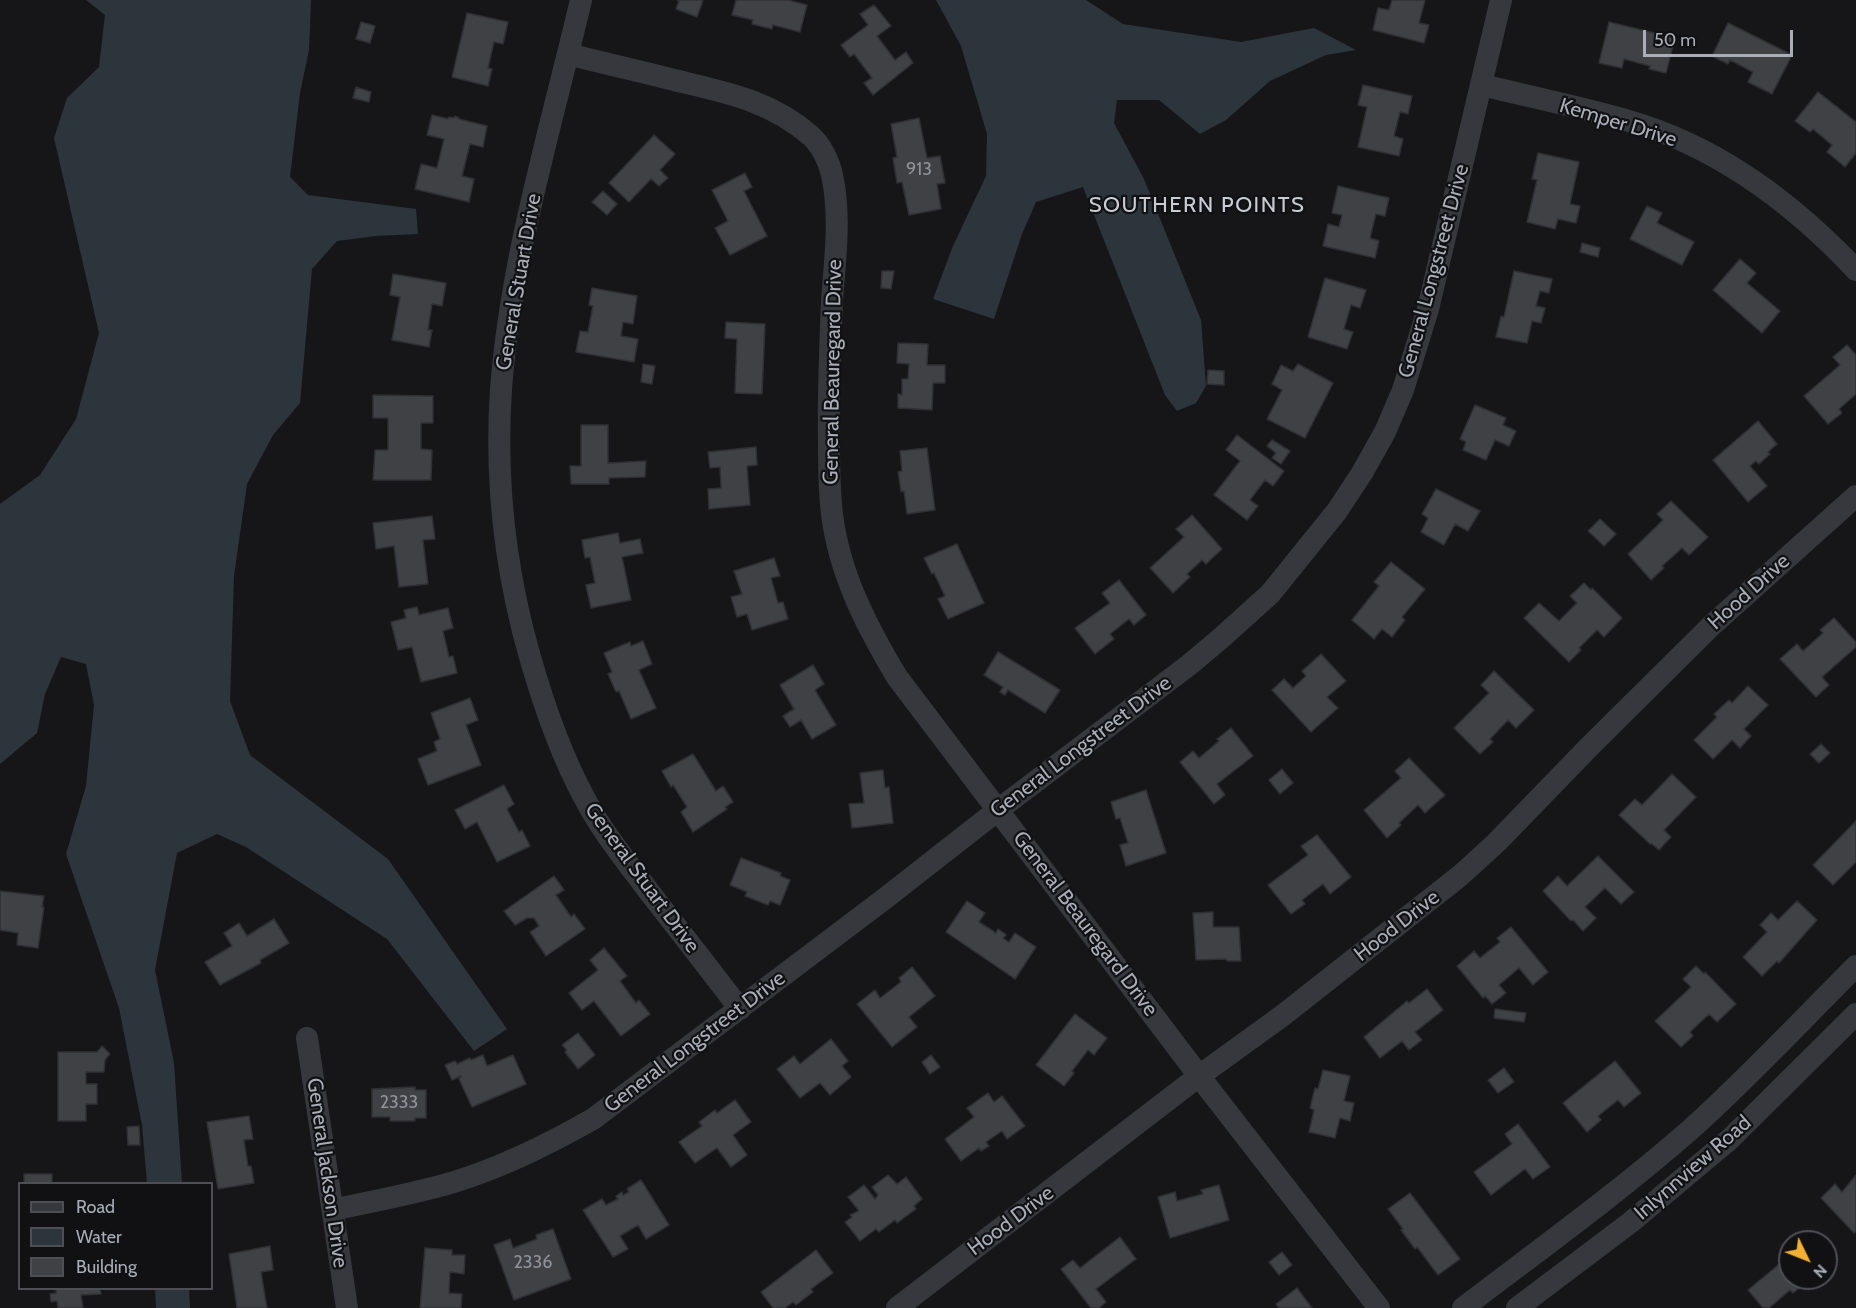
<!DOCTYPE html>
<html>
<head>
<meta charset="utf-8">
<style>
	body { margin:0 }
	#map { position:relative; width:1856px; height:1308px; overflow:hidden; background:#161618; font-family:Cabin,sans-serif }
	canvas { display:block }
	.legend { position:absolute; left:18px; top:1182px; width:195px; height:108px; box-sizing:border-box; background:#111113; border:2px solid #4d4f55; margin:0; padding:8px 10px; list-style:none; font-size:18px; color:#a8adb8 }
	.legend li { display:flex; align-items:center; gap:12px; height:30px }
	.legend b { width:30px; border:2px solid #4d4f55 }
	.north { position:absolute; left:1778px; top:1230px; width:60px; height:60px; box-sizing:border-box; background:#111113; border:2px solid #4d4f55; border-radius:50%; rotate:133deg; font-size:16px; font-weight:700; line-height:24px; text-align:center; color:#a8adb8 }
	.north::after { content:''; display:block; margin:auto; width:21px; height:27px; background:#f2b134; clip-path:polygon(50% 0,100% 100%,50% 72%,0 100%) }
	.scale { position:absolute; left:1643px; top:30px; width:150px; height:27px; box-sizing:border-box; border:3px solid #a8adb8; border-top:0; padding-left:8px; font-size:18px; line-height:21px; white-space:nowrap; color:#a8adb8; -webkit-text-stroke:4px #111113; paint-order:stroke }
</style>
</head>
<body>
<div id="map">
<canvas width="1856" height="1308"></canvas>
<ul class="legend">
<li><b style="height:8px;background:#37383d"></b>Road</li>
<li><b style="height:16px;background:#2c353c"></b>Water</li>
<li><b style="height:16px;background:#404145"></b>Building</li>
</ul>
<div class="north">N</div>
<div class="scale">50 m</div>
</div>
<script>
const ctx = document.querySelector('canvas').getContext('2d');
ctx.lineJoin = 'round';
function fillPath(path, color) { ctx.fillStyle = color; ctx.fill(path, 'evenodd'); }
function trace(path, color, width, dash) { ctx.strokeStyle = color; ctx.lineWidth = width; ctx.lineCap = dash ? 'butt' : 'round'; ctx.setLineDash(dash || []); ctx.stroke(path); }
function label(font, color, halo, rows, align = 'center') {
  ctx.font = font + ' Cabin,sans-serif'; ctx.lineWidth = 4.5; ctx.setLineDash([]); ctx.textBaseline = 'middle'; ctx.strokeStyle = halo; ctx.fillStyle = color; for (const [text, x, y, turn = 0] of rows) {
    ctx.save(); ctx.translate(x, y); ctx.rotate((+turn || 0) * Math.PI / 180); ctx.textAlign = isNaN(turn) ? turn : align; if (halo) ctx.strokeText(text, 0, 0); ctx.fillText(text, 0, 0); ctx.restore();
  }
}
const water = new Path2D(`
	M86,0H311L309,50L300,93L290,177L308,195L416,209L418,234L376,236L337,241L312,269L300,403L273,435L247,484L234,576L230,701L250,755L388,859L507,1029L474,1051L387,939L246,847L217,834L177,853L155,970L174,1063L182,1183H147L142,1125L119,1008L66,854L86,786L94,705L86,664L61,657L45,694L37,733L0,764V504L40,475L76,419L99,333L54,138L67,98L99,67L105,15Z
	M936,0H1086L1123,24L1241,42L1314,28L1356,50L1326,55L1270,81L1226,120L1200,134L1159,100H1117L1114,123L1144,179L1201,320L1206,386L1196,403L1177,411L1165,395L1083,187L1036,202L1022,234L994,319L933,299L953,246L986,176L987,134L961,46Z
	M155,1289H189L190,1308H156Z`);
const building = new Path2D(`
	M677,0H703L697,17L676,9L679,1Z
	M736,0H788L807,5L800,32L773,25L772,29L752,24L753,20L732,15Z
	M1392,0H1425L1419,23L1429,25L1424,43L1373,30L1378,8L1389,10Z
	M874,5L891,26L877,36L895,60L906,52L913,63L873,95L864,83L872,78L854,54L850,57L841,45L868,25L860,14Z
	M467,13L508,22L503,44L494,42L488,68L492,69L488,86L452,77Z
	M361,22L375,26L370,43L356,39Z
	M1609,22L1675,38L1666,73L1649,69L1650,66L1624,59L1622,68L1599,63Z
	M1728,23L1792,55L1772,94L1748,82L1753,72L1730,60L1728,64L1712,56Z
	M1363,85L1412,96L1408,114L1400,112L1394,136L1403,139L1399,156L1358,147L1367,107L1358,105Z
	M356,87L371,92L369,102L353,98Z
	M1818,92L1856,122V153L1845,167L1827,152L1832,145L1813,129L1810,132L1795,121Z
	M432,115L448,119L449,117L454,118L455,116L459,118V119L487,126L483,147L470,144L462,176L474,179L469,202L415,189L421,164L437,168L444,139L427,135Z
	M919,118L927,158L940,156L945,183L937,184L941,209L909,215L902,182L897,183L893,158L897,157L891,124Z
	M654,135L675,154L660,170L668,178L659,186L651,179L629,202L609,183Z
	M1538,153L1579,162L1570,204L1580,206L1576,223L1558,219L1555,229L1527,222L1537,180L1532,179Z
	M745,173L752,187L744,191L767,236L730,255L715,228L728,221L712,190Z
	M1338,186L1389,198L1385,216L1376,214L1370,238L1379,241L1375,258L1323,246L1328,224L1339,227L1342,215L1332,213Z
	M603,191L617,204L607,215L592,202Z
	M1647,206L1662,213L1657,223L1694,242L1682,265L1630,239Z
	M1582,243L1600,248L1598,257L1580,252Z
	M1740,259L1756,273L1747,283L1780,311L1762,333L1713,290Z
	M882,271H894L891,289L881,288Z
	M1514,271L1552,279L1549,293L1540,291L1536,306L1545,308L1541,323L1532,321L1527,343L1496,337L1501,316L1504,317Z
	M393,274L446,283L442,306L432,304L428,330H432L429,347L392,340L400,297L390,295Z
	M1325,278L1366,290L1360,308L1351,305L1344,329L1353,332L1347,349L1308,337Z
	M592,288L637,296L633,324L623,322L621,336L638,339L634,362L576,352L580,331L588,332L593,306L589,305Z
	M726,322L765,324L762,394L735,393L737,339L725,338Z
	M898,343L928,344L927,365H945V383H933L932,410L898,408V394L902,395V379H908L909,364L897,363Z
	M1847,345L1856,355V394L1839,409L1842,413L1828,424L1804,396L1840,365L1833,357Z
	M643,364L655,366L652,384L641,382Z
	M1298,364L1333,383L1305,438L1267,419L1282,390L1272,384L1281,365L1293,371Z
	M1208,370L1224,371V385L1207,384Z
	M373,395L433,396V423H421V449L432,450L431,480H373L375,450H388V418H373Z
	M1475,405L1506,418L1503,425L1516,431L1509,446L1495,440L1486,460L1463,450L1466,442L1460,439Z
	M1758,421L1777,444L1768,452L1770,454L1759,464L1756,461L1750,466L1767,486L1748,502L1713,460Z
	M581,425H608V463L646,461L645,477L609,478V484H571L570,466H581Z
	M1237,435L1284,471L1273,486L1265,480L1250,500L1258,506L1247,520L1214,495L1240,461L1226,450Z
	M1272,440L1290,451L1281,464L1272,458L1276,453L1267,446Z
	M756,447L757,465L747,466L750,505L709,509L708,489L721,488L720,467L710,468L708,452Z
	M927,448L935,510L907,514L904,491L901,492L899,478L898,472L902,471L900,451Z
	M1436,489L1480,511L1468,531L1455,524L1444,545L1421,532L1428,518L1422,514Z
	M1671,501L1708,537L1689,555L1682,548L1662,566L1664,568L1651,580L1628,554L1663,520L1657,514Z
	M1192,515L1222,549L1206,564L1202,560L1187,574L1190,577L1173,593L1150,568L1184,537L1176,529Z
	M432,516L435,539L423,540L428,584L399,587L394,546L376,549L373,523Z
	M1600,519L1616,534L1604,546L1588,531Z
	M618,533L620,543L640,539L643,553L622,557L631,600L591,608L586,585L595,583L590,557L585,558L582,540Z
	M957,544L984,603L948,619L938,599L945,596L934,573L932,574L924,558Z
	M774,558L780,576L771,578L778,603L783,602L788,619L752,630L747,614L737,617L731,597L742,594L734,571Z
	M1391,562L1425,589L1402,617L1405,620L1392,637L1382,629L1374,639L1352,620L1379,586L1374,582Z
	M1119,580L1146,615L1134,625L1129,619L1110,634L1114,639L1095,654L1075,628L1110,603L1102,593Z
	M1584,583L1591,590L1592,588L1622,618L1604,637L1597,630L1579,648L1581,650L1569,662L1524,618L1539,603L1559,621L1577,603L1570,596Z
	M417,607L419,615L448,608L453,628L443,631L449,657L453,656L457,673L421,682L412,647L398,650L391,622L406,618L404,610Z
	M1834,618L1856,642V647L1822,677L1829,685L1816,697L1780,659L1797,644L1803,651L1823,633L1820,630Z
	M643,641L652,664L639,670L656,708L631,719L619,691L616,692L608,674L612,672L604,653L630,642L631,646Z
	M998,652L1060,690L1045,713L1008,690L1005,695L1000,692L1003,687L984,675Z
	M1321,654L1346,681L1327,697L1338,708L1311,732L1272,690L1284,679L1293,688L1306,676L1302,671Z
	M813,665L824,684L815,690L836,725L812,739L801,720L790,727L783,716L794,709L780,685Z
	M1494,671L1534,710L1516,728L1508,720L1490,739L1493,742L1480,754L1454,728L1489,693L1481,685Z
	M1748,686L1768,705L1744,729L1751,736L1740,748L1732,740L1713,759L1694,740L1717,717L1714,714L1729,700L1732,703Z
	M470,698L478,720L466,725L481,765L428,785L418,759L437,751L434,742L440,739L431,713Z
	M1231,728L1253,756L1217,784L1225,795L1214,804L1180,762L1193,751L1199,758L1219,741L1217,739Z
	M1821,744L1830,753L1819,763L1810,754Z
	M693,754L716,791L723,786L733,802L725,807L727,809L693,832L681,812L687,807L673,785L671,787L662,771Z
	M1409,758L1445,795L1425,813L1418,805L1399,823L1401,825L1387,838L1364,810L1401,778L1395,771Z
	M1282,769L1293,783L1280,794L1269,780Z
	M883,770L885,788L889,787L893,823L852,828L849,804L864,803L860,773Z
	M1672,774L1696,797L1664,830L1671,837L1659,850L1652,844H1650L1619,815L1635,799L1642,805Z
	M504,785L514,804L507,809L519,832L522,830L530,846L497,862L477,822L465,829L455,810Z
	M1146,790L1166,853L1126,866L1120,845L1128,843L1120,818L1116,819L1111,802Z
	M1856,821V862L1833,885L1813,865Z
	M1317,835L1351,877L1330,894L1323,884L1302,900L1305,904L1291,914L1268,885L1308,855L1301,846Z
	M1598,856L1634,892L1621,904L1605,888L1585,907L1596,918L1583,931L1573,920L1571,921L1543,891L1558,876L1567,886Z
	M741,858L781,873L780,876L790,880L780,905L770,901L768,905L745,896L747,892L730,885Z
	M554,876L564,890L556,895L571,917L574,914L585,929L546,956L530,932L539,926L534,918H527L515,925L504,911Z
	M0,891L44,896L42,907H44L38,948L17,945L18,933L0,930Z
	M967,901L985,913L979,922L996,933L998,929L1004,933L1006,935L1003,938L1009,942L1015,933L1036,947L1015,979L946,932Z
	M1797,901L1817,920L1779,963L1777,961L1762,976L1743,957L1767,932L1760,925L1771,913L1778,920Z
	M1213,912V927H1239L1241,961H1227L1226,959L1196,960L1193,913Z
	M274,919L289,943L260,960L261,963L220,985L205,962L232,946L224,933L239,923L247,936Z
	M1511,927L1548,972L1533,985L1519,968L1499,985L1506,993L1492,1004L1485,996L1483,998L1457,966L1474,951L1480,958L1500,942L1497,938Z
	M604,948L627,976L620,981L636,1003L639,1000L650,1014L621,1036L594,1001L582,1010L569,993L598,970L590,960Z
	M1696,966L1704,974L1705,972L1736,1004L1717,1022L1709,1014L1690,1032L1693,1036L1681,1047L1655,1021L1691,987L1683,979Z
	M912,967L935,996L909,1017L917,1027L892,1047L857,1004L875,990L880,998L901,982L899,978Z
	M1427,989L1443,1010L1415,1032L1422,1040L1409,1050L1402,1041L1380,1058L1364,1037L1407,1001L1409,1003Z
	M1495,1009L1526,1013L1524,1022L1494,1018Z
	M1075,1014L1107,1038L1094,1055L1088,1050L1072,1071L1074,1073L1064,1086L1036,1065Z
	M578,1033L595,1055L578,1069L565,1052L567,1050L562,1045Z
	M831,1039L848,1061L842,1066L851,1077L830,1095L820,1083L800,1098L777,1069L794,1056L800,1064Z
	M102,1046L110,1054L105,1060L104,1072H86V1084H97V1104H86V1121H58V1052H97Z
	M483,1055L487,1066L513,1055L526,1084L472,1107L459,1079L461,1076L452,1080L445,1065L455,1061L457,1064L470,1058L471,1060Z
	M931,1055L940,1067L930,1074L922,1062Z
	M1615,1061L1641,1093L1624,1107L1618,1100L1598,1116L1601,1120L1587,1132L1563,1103Z
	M1504,1068L1514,1082L1498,1093L1488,1080Z
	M1323,1070L1350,1076L1344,1101L1354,1103L1350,1121L1340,1118L1335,1138L1309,1132L1314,1110L1310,1108L1315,1088L1318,1089Z
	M415,1087V1090H426V1118H415V1121H390V1117H372V1089Z
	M988,1093L994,1102L1002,1096L1025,1126L1007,1139L1002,1131L986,1142L989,1146L981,1151L979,1148L961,1161L945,1139L974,1117L967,1108Z
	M735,1100L751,1122L733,1135L747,1155L731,1167L717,1148L695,1163L679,1142L702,1126L699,1122L715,1110L717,1113Z
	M249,1116L253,1139L244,1140L248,1166H251L254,1183L218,1189L207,1122Z
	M1518,1124L1550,1167L1533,1179L1525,1169L1491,1195L1474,1172L1512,1144L1505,1134Z
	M139,1126L140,1145H128L127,1127Z
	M24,1174H52V1184H24Z
	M888,1175L897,1184L906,1177L922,1199L914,1206L916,1209L897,1223L895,1220L879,1232L876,1229L860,1241L845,1222L852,1217L850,1215L859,1211L848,1197L864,1185L875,1199L878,1195L872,1187Z
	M1856,1175V1231L1854,1233L1821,1198L1835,1184L1842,1192Z
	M641,1180L669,1225L646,1239L638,1225L620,1236L628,1249L613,1257L583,1210L602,1199L606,1205L618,1199L616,1196L622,1192L623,1195L629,1192L627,1189Z
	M1219,1185L1229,1220L1170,1238L1158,1197L1175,1192L1177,1201L1203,1194L1201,1190Z
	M1410,1193L1460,1259L1438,1275L1417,1247L1415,1249L1401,1230L1403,1229L1388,1209Z
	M553,1229L571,1279L514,1300L494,1245L510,1239L513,1248L537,1239L536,1235Z
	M1120,1237L1136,1259L1096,1289L1106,1302L1099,1308H1091L1061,1269L1073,1260L1080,1268Z
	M270,1246L273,1270L261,1272L267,1308H237L229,1254Z
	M425,1248L452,1250V1255H465L464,1274L450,1272L449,1293L462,1294L461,1308H420Z
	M816,1250L833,1273L811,1289L813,1292L796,1305L793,1302L785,1308H773L761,1292Z
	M1282,1252L1292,1265L1279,1275L1269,1262Z
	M1789,1256L1790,1278H1807L1809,1280L1793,1293L1790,1290L1769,1308H1763L1748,1290Z
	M56,1288H100L101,1294L81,1295L83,1308H58L57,1301L51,1302L50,1294L56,1293Z
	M1297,1288L1312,1308H1279L1276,1304Z`);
const minor = new Path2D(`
	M581,0C551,128 511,257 501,389C495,479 505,570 530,657C544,706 561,755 585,799C603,833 627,862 650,893C680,931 710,970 740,1009
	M568,54C603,63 639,71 674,80C724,92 770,100 811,136C821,145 829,161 832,175C841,216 835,259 832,301C830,348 828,395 829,442C829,466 829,490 832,514C839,573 867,627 897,677L1199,1076L1379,1308
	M1482,85C1531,97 1580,107 1629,121C1719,147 1793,203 1856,270
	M307,1038L347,1308
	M333,1210C373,1201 414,1194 454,1182C503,1167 549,1144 593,1119L883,900L998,810L1189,665L1220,639L1270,594L1337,511L1362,473L1385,432L1403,390L1428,309L1501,0
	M897,1308L1199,1076L1282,1016L1461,875L1497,842L1590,746L1711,626L1856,496
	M1463,1308C1539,1250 1618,1193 1690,1130C1748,1078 1801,1021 1856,966
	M1517,1308L1631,1222L1730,1139L1856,1014`);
const numberNames = [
	["913",919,170],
	["2333",399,1103],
	["2336",533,1263]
];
const streetNames = [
	["Kemper Drive",1618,123,17],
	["General Longstreet Drive",1434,271,-75],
	["General Stuart Drive",519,282,-80],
	["General Beauregard Drive",833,372,-89],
	["Hood Drive",1749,592,-42],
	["General Longstreet Drive",1081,747,-37],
	["General Stuart Drive",642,878,54],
	["General Beauregard Drive",1085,924,53],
	["Hood Drive",1397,926,-38],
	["General Longstreet Drive",695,1042,-37],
	["Inlynnview Road",1693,1168,-41],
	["General Jackson Drive",327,1173,82],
	["Hood Drive",1011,1221,-37]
];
const neighbourhoodNames = [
	["SOUTHERN POINTS",1197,206]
];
fillPath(water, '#2c353c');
fillPath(building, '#404145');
trace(building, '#303034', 1.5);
trace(minor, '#37383d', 22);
label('18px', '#8e929b', null, numberNames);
label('21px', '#a8adb8', '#111113', streetNames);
ctx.letterSpacing = '1.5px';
label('22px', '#c9ccd4', '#111113', neighbourhoodNames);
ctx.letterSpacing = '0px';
</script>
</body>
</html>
